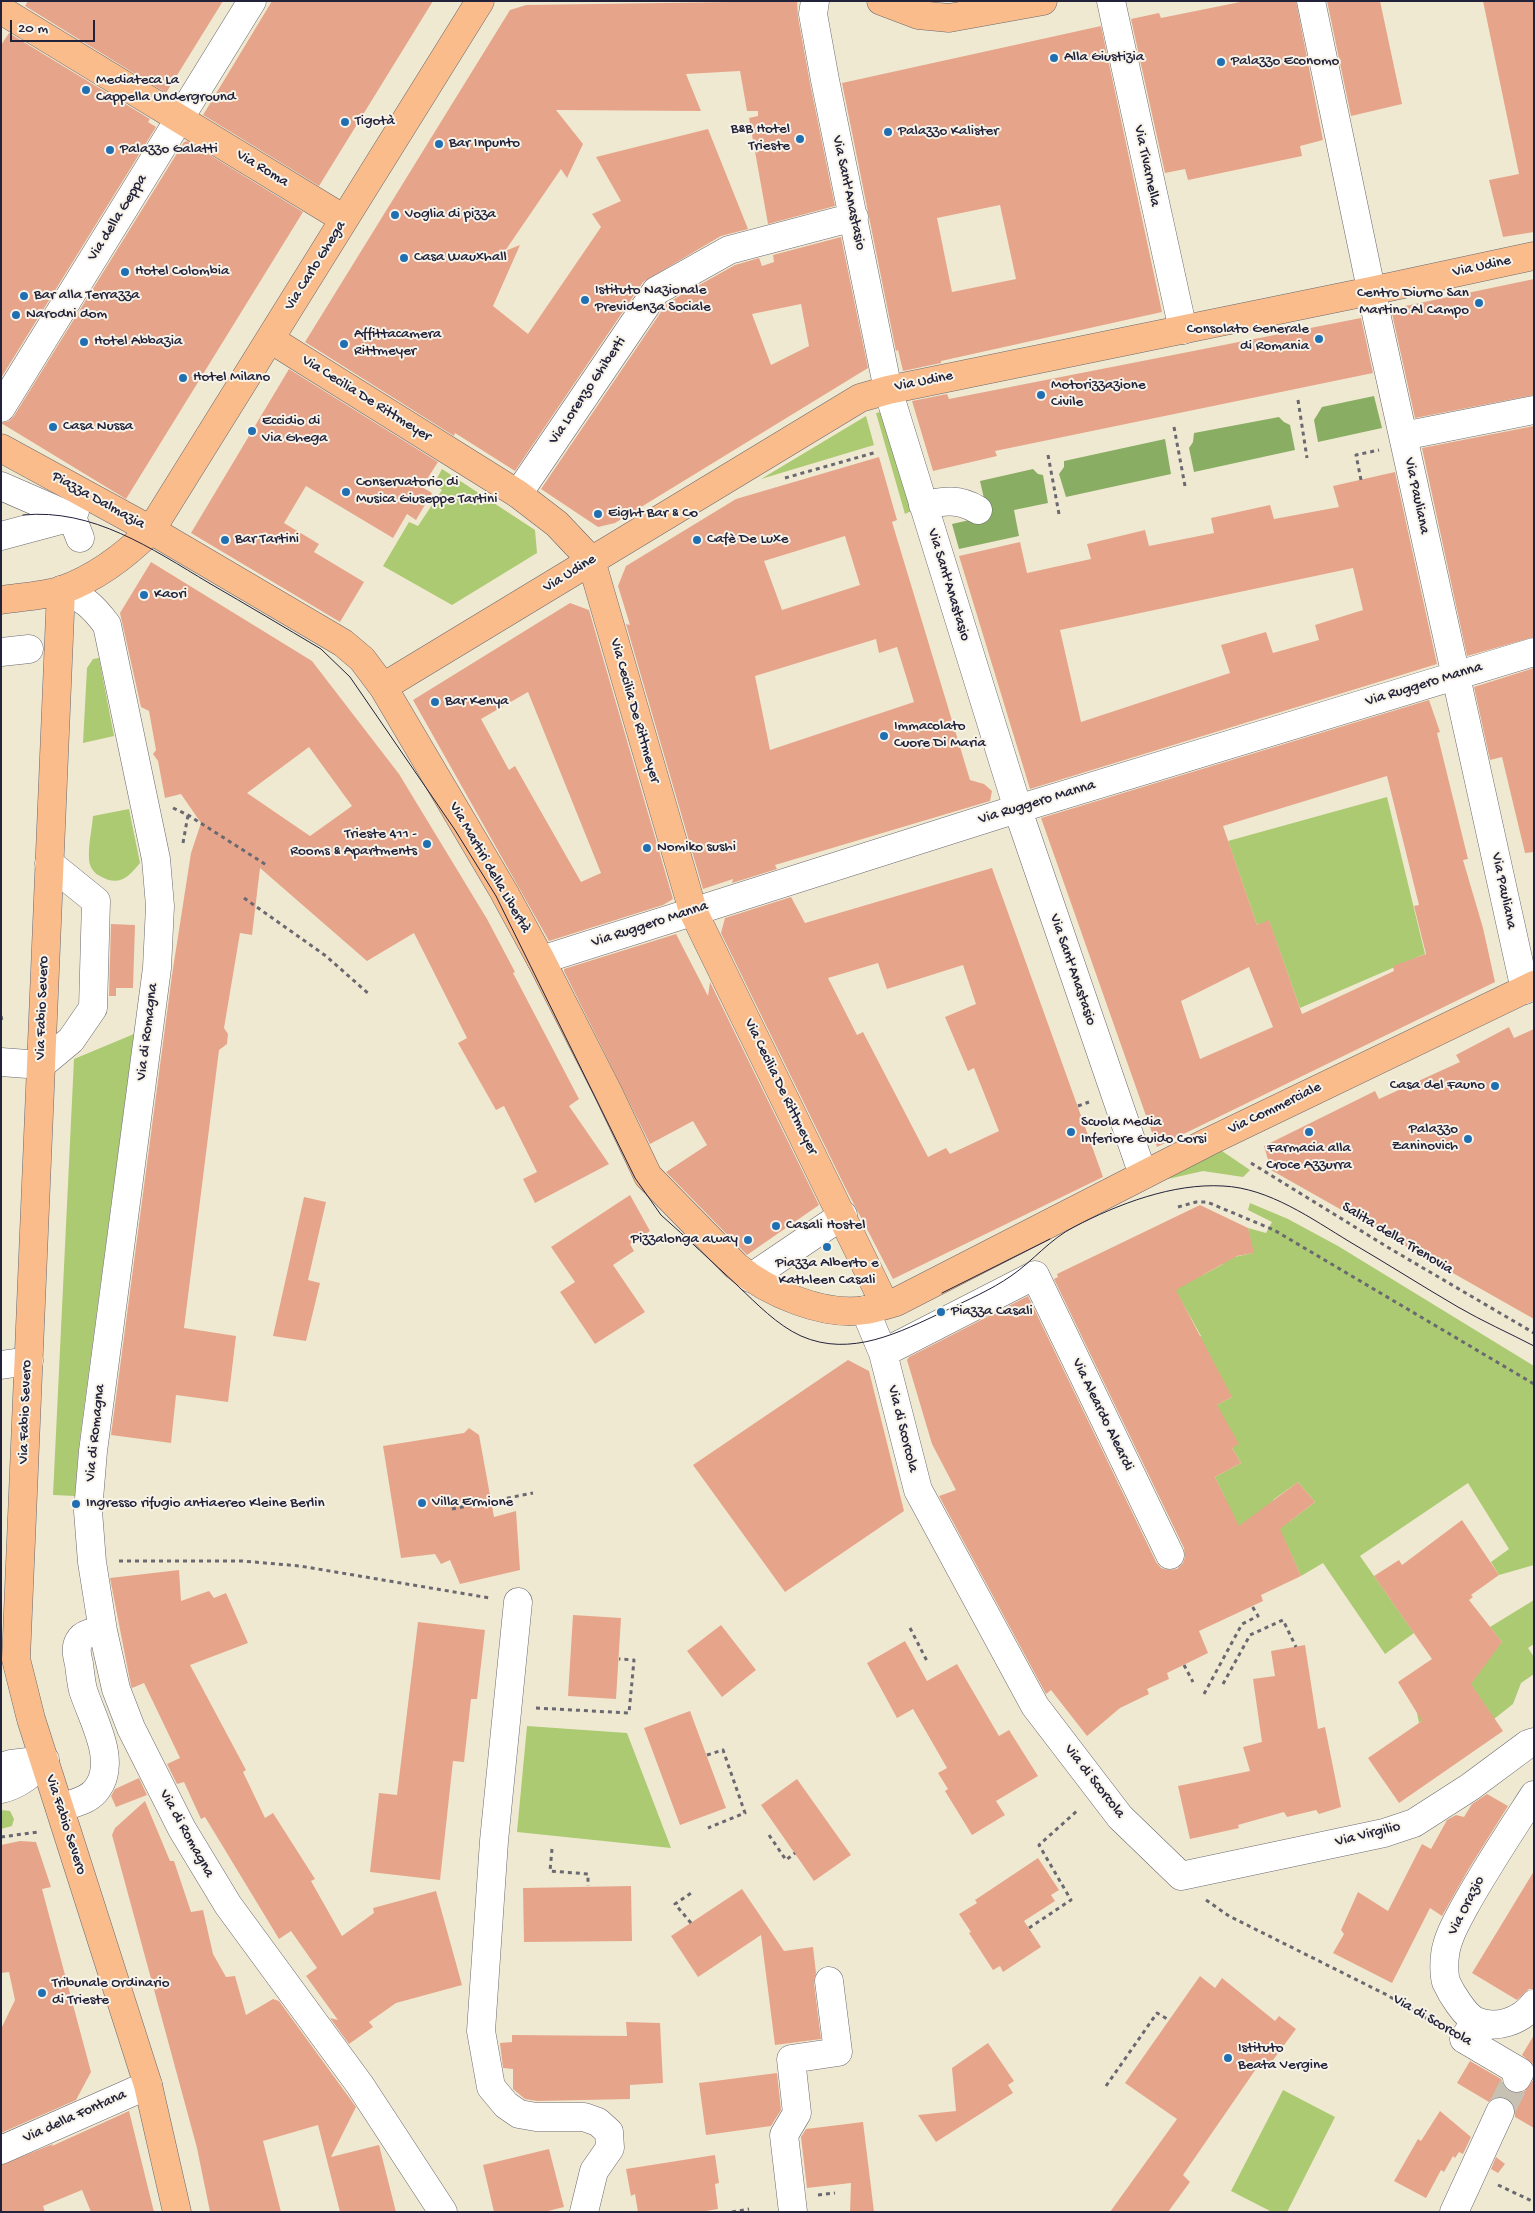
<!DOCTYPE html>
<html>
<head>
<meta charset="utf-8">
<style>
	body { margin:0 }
	#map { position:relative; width:1535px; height:2213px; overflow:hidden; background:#f0e9d2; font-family:"Gochi Hand",sans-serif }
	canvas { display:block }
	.frame { position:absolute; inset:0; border:2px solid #22223b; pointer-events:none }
	.scale { position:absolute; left:10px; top:20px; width:85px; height:22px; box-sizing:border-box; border:2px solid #22223b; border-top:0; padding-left:6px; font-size:15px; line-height:18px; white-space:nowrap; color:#22223b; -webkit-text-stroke:4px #f7f3e8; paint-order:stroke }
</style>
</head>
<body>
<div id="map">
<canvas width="1535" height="2213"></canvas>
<div class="frame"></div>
<div class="scale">20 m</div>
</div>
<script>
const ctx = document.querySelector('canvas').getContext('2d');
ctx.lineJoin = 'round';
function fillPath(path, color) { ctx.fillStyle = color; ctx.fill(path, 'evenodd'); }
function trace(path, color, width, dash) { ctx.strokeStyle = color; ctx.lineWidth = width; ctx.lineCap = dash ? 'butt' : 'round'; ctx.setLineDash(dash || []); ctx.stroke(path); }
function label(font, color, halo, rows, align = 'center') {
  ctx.font = font + ' "Gochi Hand",sans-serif'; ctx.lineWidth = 4; ctx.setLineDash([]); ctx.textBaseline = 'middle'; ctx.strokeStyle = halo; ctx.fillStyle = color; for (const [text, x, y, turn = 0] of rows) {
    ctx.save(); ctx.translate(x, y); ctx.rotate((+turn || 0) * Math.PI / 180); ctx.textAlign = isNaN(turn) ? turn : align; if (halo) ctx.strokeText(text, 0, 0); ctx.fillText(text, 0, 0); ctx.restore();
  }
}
const green = new Path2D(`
	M881,412L911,511L905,514L876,413Z
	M866,416L874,445L761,479Z
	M442,469L535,530L537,553L452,605L383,566L409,522L418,526L442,490L434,484Z
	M99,658L114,736L83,743L87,668L93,659Z
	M1387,797L1425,954L1300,1008L1269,921L1257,925L1228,841Z
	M129,809L140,863C127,879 118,887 98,875C93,872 89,865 89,859C88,845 92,829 93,816Z
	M134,1034L79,1445L75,1496L53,1495L74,1059Z
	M1222,1151L1250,1170L1243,1177L1203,1171L1150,1183Z
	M1250,1203L1288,1219L1338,1246L1534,1366V1565L1499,1575L1491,1562L1509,1549L1468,1483L1360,1556L1414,1633L1385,1654L1323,1563L1301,1576L1284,1539L1207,1545L1225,1498L1215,1477L1241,1463L1232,1448L1196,1416L1232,1397L1165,1356L1201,1336L1177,1293L1166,1281L1203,1275L1223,1264L1220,1260L1253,1253L1248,1228L1266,1233L1272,1222L1248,1210ZM1298,1482L1315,1502L1289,1522L1273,1500Z
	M1534,1600V1644L1528,1648L1534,1657V1674L1521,1683L1513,1704L1494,1719L1472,1686L1419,1723L1417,1713L1502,1642L1490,1627Z
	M527,1726L627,1733L671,1848L517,1832Z
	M1,1810L10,1811L14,1819L12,1826L1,1829Z
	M1283,2090L1335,2117L1287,2212H1272L1231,2191Z`);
const forest = new Path2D(`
	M1374,396L1382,428L1318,442L1314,420L1322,407Z
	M1279,417L1284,422L1290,425L1295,450L1194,472L1189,448L1193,442L1194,433Z
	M1165,439L1171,474L1066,497L1059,474L1064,467V461Z
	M1033,469L1038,474L1043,475L1048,503L1014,510L1019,536L959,549L952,524L974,519L985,503L980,481Z`);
const building = new Path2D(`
	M28,1H223L166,93L25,6Z
	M272,1H433L319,186L203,115Z
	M797,1L798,17L810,83L835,206L768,224L749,118L758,116V111H747L740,71L686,74L701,111L556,110L583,144L567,178L561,169L505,251L520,245L493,306L528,334L601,227L592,214L621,201L596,157L708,129L748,229L721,236L643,282L515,471L455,433L454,436L305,342L510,10L526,5Z
	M1245,1H1296L1323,140L1300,146L1302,156L1188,180L1185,169L1165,173L1131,19L1159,13L1161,18Z
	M1327,1H1380L1402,104L1351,116Z
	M1483,1H1534V232L1503,237L1489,180L1519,174Z
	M1101,26L1162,312L941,361V363L903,371L898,350L896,351L842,83ZM1000,205L1016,279L952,292L937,218Z
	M9,33L150,119L148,122L156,127L1,378V45Z
	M187,141L303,212L126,499L1,423L9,421L14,416L184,142Z
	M841,237L868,368L615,523L598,527L541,489L667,303L735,265L759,258L762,266L774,262L773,255ZM801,304L809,346L771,365L752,314Z
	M1534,279V395L1415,418L1391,309Z
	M1361,318L1373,373L995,451L997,456L933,471L912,401L947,394L949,399Z
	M289,369L438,462L422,487L432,493L416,520L407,514L393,538L306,486L284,523L319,544L314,552L364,582L340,622L191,533Z
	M1534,426V637L1467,656L1422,448Z
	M879,457L897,520L892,522L970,780L984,784L992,791L990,801L775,865L777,869L732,883L733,879L703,889L626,624L630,625L618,586L626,566L736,499ZM845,536L860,585L782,610L764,561ZM876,639L879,653L897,647L914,702L770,750L755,676Z
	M1395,472L1437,664L1030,789L959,556L1020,542L1027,573L1091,559L1087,544L1145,530L1149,546L1214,533L1211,518L1270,505L1274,519L1339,507L1333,486ZM1353,568L1363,610L1315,625L1319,640L1273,653L1266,632L1221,645L1230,673L1081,722L1060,630Z
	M151,562L312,661L399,774L487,919L515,972L513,973L579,1099L569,1106L609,1164L535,1203L523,1179L537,1172L504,1106L496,1110L458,1043L467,1038L414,933L367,961L260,868L252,935L240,933L224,1028L228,1034L227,1044L219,1050L184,1328L236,1336L228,1402L176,1395L171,1443L111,1435L172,975L191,853L201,823L181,794L165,798L158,761L153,754L156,750L149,711L141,707L120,613ZM309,747L352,806L310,836L247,793Z
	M570,603L589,610L673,899L663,905L549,941L413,700ZM528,692L601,873L581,882L515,766L509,770L481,719Z
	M1534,668V852L1525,853L1502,757L1490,760L1474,687Z
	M1429,700L1440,732L1437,733L1468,859L1463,860L1483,928L1495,982L1157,1147L1041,818ZM1387,776L1419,905L1414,906L1426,954L1393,966L1394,971L1302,1014L1269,920L1257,925L1223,826ZM1249,967L1273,1027L1200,1059L1181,1001Z
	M992,868L1103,1177L893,1279L845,1187L721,933L725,918L791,897L805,923ZM878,963L887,989L963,965L976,1004L945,1017L968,1071L974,1068L999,1131L950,1154L946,1148L928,1157L863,1032L857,1035L828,978Z
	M111,924L135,925L133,988H116V996H109Z
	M676,934L708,996L710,982L819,1205L747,1255L666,1172L707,1145L693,1121L650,1144L564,971V969Z
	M1509,1027L1514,1038L1534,1029V1319L1271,1170L1264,1146L1375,1091L1379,1099L1460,1062L1456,1055Z
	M630,1195L650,1231L630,1244L634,1251L613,1265L645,1312L595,1344L560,1292L575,1282L551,1247Z
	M304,1197L326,1202L308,1280L320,1283L306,1341L273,1336Z
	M1200,1205L1248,1228L1254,1253L1237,1256L1176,1290L1232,1397L1217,1405L1239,1444L1232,1448L1241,1463L1215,1477L1239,1526L1298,1482L1315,1502L1280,1529L1301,1576L1261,1595L1263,1601L1199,1631L1208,1653L1167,1673L1169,1679L1147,1689L1149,1694L1120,1708L1087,1736L1051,1690L1046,1694L939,1496L956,1490L932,1444L907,1360L909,1357L1028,1296L1156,1562L1161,1568L1168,1570L1177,1569L1183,1563L1185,1557L1184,1548L1054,1279L1058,1277L1057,1274Z
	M848,1360L869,1371L904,1511L785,1592L693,1465Z
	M469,1428L479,1435L494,1517L516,1511L520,1570L460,1584L450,1560L441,1564L435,1554L401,1558L383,1446L464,1433Z
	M1462,1520L1499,1575L1471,1595L1473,1597L1469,1600L1502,1642L1471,1684L1503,1731L1399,1803L1368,1758L1422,1721L1398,1682L1432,1659L1374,1576L1399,1560L1402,1565Z
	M179,1570L181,1601L209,1591L214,1598L226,1593L248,1643L190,1665L246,1770L243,1772L265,1818L273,1813L315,1879L311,1881L342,1936L374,1913L373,1908L436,1891L462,1985L396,2003L369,2022L373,2027L349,2044L330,2018L338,2020L306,1976L317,1968L291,1931L279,1939L205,1817L201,1819L184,1782L177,1784L167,1764L180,1758L144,1683L132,1688L131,1686L110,1578Z
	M573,1615L621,1618L616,1699L568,1696Z
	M418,1622L485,1630L477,1699H471L464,1762L453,1761L440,1880L370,1872L379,1793L397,1795Z
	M721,1625L756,1670L722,1697L687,1651Z
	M905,1641L927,1681L957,1664L999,1736L1009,1730L1038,1776L996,1801L1005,1815L972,1835L945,1791L948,1789L938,1773L947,1768L913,1709L897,1718L867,1663Z
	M1305,1645L1318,1729L1325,1727L1341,1807L1319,1814L1316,1810L1287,1817L1284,1812L1238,1825L1239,1828L1190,1839L1178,1786L1250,1771L1243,1747L1262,1742L1253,1679L1275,1676L1271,1651Z
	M690,1711L726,1808L680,1825L644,1728Z
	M139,1778L147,1795L116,1807L111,1796L115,1789Z
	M797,1779L851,1855L814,1881L761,1805Z
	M1487,1794L1508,1806L1468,1870L1442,1916L1430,1908L1392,1983L1333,1953L1344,1934L1341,1930L1358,1892L1388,1911L1422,1844L1431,1849L1447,1820L1456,1815L1464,1817L1472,1804Z
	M145,1801L170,1861H174L191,1912L203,1910L213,1954L226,1977L235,1976L246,2015L273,1999L279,2001L356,2107L331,2157L379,2145L396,2212H340L318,2125L263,2141L281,2212H210L197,2148L112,1835L115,1828Z
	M20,1841L36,1842L51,1887L42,1889L91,2072L76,2100L1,2133V2029L15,2000L9,1972L1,1973V1845Z
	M1038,1858L1059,1890L1051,1895L1055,1901L1024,1921L1041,1947L1003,1972L1000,1966L993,1970L969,1933L971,1932L959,1914L977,1903L975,1900Z
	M1534,1871V1989H1529L1517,2000L1472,1973Z
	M631,1886L632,1941L524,1942L523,1888Z
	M742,1889L784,1951L813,1947L816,1973L814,1983L821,2039L775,2045L761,1935L698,1977L671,1936Z
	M1200,1976L1215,1988L1222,1978L1275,2021L1279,2016L1296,2029L1265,2071L1258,2066L1183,2175L1190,2182L1168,2212H1110L1177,2119L1125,2083Z
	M626,2022L660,2023L663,2083L630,2085V2099L537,2101L525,2099L513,2089V2069L503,2068L500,2043L512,2042V2035L627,2036Z
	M1534,2035V2065L1522,2055Z
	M988,2043L1014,2081L1008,2085L1013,2093L936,2142L918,2115L956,2111L952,2068Z
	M1470,2061L1501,2079L1504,2087L1510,2092L1517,2094L1525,2091L1534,2079V2128L1515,2117V2110L1513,2103L1507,2098L1498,2097L1489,2102L1457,2083Z
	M777,2073L781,2110L771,2126L706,2135L699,2083Z
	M129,2111L154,2212H91L82,2190L43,2206L45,2212H1V2165L53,2144L52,2146Z
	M1440,2111L1471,2137L1463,2154L1459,2152L1455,2158L1453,2156L1444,2172L1441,2170L1426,2198L1394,2181L1418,2139L1421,2141Z
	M863,2122L874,2212H850L851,2183L807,2188L801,2137L806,2129Z
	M549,2149L564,2207L544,2212H494L483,2165Z
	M715,2155L719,2183L715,2184L718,2209L700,2212H638L635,2194L631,2196L626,2169Z
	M1496,2157L1505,2164L1498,2173L1491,2169Z`);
const minorTunnel = new Path2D(`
	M1500,2112L1517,2078`);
const path = new Path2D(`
	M1298,400L1307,458
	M1174,427L1185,486
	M1048,455L1059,514
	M785,478L877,452
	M1361,480L1356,455L1379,450
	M173,808L188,815L268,866
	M183,843L188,815
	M244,898L326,956L370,995
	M1,1016L2,1022
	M1078,1106L1089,1102
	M1251,1163L1389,1248L1534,1333
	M1178,1207L1196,1202H1207L1274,1230L1534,1384
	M452,1509L533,1493
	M119,1561H242L300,1566L490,1598
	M910,1628L928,1663
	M1184,1665L1193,1682
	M1223,1684L1250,1635L1283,1620L1296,1647
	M1204,1694L1242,1624L1258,1616L1252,1606
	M536,1708L629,1713L634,1660L619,1659
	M707,1755L723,1750L745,1813L708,1828
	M769,1835L786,1860L795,1853
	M1,1837L38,1832
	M552,1849L550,1871L588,1874V1886
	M1206,1900L1229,1916L1387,1995L1436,2024
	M691,1923L675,1904L694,1891
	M1029,1928L1071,1900L1039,1845L1078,1810
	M1106,2086L1157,2013L1169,2020
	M1498,2185L1534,2202
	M818,2195L835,2193
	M732,2212L749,2209`);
const minor = new Path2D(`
	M815,1L813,14L825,80L888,390L1022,822L1143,1175
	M1111,1L1183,330
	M1311,1L1377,318L1525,990
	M1,408L252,1
	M1403,436L1534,410
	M1,486L72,517L80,538
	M518,494L656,291L729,250L854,217
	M923,505C943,501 959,498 978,510
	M1,536L72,517L75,511
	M61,590C84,598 92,605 107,625L156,859L160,906L157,968L93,1451L88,1511L92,1562L103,1631L116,1689L131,1728L182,1829L228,1905L360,2085L443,2212
	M1,652L29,649
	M541,960L1001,814L1534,652
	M1,1062L41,1065L71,1040L93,1008L96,901L49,863
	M750,1278L843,1215
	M865,1310L883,1353L918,1490L1035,1706L1120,1817L1181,1876L1384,1833L1414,1823L1470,1787L1528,1744L1534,1742
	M883,1353L1035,1275L1170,1555
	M1,1365L29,1361
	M518,1602L494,1841L481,2031L491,2087L506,2105L519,2114L536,2117H584L598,2122L609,2132L610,2148L594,2171L584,2212
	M1,1767L11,1764L45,1760
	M1,1789C20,1785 32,1773 45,1760
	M1534,1795C1510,1832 1486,1868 1465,1906C1457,1921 1447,1938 1445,1955C1444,1962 1444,1975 1446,1982C1451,1993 1465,2016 1476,2021C1496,2030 1521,2021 1534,2004
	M60,1808C73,1803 89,1801 97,1789C118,1761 92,1719 83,1690C81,1682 80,1672 79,1664C77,1656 75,1648 79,1641C83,1633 94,1632 103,1631
	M1475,2021L1464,2039L1520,2072L1517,2078
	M1,2150L148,2085
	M793,2212L784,2135L797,2113L791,2059L838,2052L829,1981
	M1454,2212L1500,2112`);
const major = new Path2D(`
	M881,1L918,15L949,18L1043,1
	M1,10L344,219
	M270,339L518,494L557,524L591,560L693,911L885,1305
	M1,448L151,530L343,643L362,659L383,687L504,892L541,960L608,1092L648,1176L736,1266C768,1293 824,1317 866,1310C876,1308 886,1305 896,1302L1208,1142L1534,985
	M61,590L16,1659L31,1719L148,2085L177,2212
	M1,600C21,597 43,596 62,590C96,578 126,555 151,530L480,1
	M383,687L860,398L888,390L1371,291L1534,256`);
const tram = new Path2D(`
	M23,515C93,508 152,549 209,583C247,605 284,627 321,649L350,677L383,725L455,830L496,896L635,1178L661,1215C687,1238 712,1262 738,1286C757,1304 777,1325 801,1336C851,1358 900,1332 945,1311C967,1300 991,1290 1011,1276C1033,1261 1050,1239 1074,1227C1118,1204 1173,1183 1223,1186C1269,1188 1312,1219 1350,1242C1386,1263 1422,1286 1458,1307C1482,1321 1509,1333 1534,1346
	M942,1293L1050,1239`);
const markers = [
	[1054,58,5,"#1f6fb2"],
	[1221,62,5,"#1f6fb2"],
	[86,90,5,"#1f6fb2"],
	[345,122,5,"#1f6fb2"],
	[888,132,5,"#1f6fb2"],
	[800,139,5,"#1f6fb2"],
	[439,144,5,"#1f6fb2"],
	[110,150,5,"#1f6fb2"],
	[395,215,5,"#1f6fb2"],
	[404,258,5,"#1f6fb2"],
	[125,272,5,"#1f6fb2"],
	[24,296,5,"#1f6fb2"],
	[585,300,5,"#1f6fb2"],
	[1479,303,5,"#1f6fb2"],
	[16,315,5,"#1f6fb2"],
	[1319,339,5,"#1f6fb2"],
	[84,342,5,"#1f6fb2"],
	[344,344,5,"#1f6fb2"],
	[183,378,5,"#1f6fb2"],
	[1041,395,5,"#1f6fb2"],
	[53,427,5,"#1f6fb2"],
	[252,431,5,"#1f6fb2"],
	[346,492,5,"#1f6fb2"],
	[598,514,5,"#1f6fb2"],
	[225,540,5,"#1f6fb2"],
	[697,540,5,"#1f6fb2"],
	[144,595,5,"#1f6fb2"],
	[435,702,5,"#1f6fb2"],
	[884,736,5,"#1f6fb2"],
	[427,844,5,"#1f6fb2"],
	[647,848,5,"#1f6fb2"],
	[1495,1086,5,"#1f6fb2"],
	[1071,1132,5,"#1f6fb2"],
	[1309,1132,5,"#1f6fb2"],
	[1468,1139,5,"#1f6fb2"],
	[776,1226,5,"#1f6fb2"],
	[748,1240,5,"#1f6fb2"],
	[827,1247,5,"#1f6fb2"],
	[941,1312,5,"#1f6fb2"],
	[422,1503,5,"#1f6fb2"],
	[76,1504,5,"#1f6fb2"],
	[42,1993,5,"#1f6fb2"],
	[1228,2058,5,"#1f6fb2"]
];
const poiNames = [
	["Alla Giustizia",1064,58],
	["Palazzo Economo",1231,62],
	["Mediateca La",96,81],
	["Cappella Underground",96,98],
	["Tigotà",355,122],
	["B&B Hotel",790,130,"right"],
	["Trieste",790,147,"right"],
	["Palazzo Kalister",898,132],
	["Bar Inpunto",449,144],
	["Palazzo Galatti",120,150],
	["Voglia di pizza",405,215],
	["Casa Wauxhall",414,258],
	["Hotel Colombia",135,272],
	["Istituto Nazionale",595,291],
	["Previdenza Sociale",595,308],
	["Centro Diurno San",1469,294,"right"],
	["Martino Al Campo",1469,311,"right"],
	["Bar alla Terrazza",34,296],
	["Narodni dom",26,315],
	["Consolato Generale",1309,330,"right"],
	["di Romania",1309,347,"right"],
	["Affittacamera",354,335],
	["Rittmeyer",354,352],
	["Hotel Abbazia",94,342],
	["Hotel Milano",193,378],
	["Motorizzazione",1051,386],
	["Civile",1051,403],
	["Eccidio di",262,422],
	["Via Ghega",262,439],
	["Casa Nussa",63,427],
	["Conservatorio di",356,483],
	["Musica Giuseppe Tartini",356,500],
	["Eight Bar & Co",608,514],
	["Bar Tartini",235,540],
	["Cafè De Luxe",707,540],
	["Kaori",154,595],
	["Bar Kenya",445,702],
	["Immacolato",894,727],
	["Cuore Di Maria",894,744],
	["Trieste 411 -",417,835,"right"],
	["Rooms & Apartments",417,852,"right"],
	["Nomiko sushi",657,848],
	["Casa del Fauno",1485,1086,"right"],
	["Scuola Media",1081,1123],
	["Inferiore Guido Corsi",1081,1140],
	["Palazzo",1458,1130,"right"],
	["Zaninovich",1458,1147,"right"],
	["Farmacia alla",1309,1149,"center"],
	["Croce Azzurra",1309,1166,"center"],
	["Casali Hostel",786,1226],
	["Pizzalonga away",738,1240,"right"],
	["Piazza Alberto e",827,1264,"center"],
	["Kathleen Casali",827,1281,"center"],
	["Piazza Casali",951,1312],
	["Villa Ermione",432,1503],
	["Ingresso rifugio antiaereo Kleine Berlin",86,1504],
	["Tribunale Ordinario",52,1984],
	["di Trieste",52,2001],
	["Istituto",1238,2049],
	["Beata Vergine",1238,2066]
];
const streetNames = [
	["Via Tivarnella",1146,166,78],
	["Via Roma",262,169,31],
	["Via Sant'Anastasio",848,193,78],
	["Via della Geppa",118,218,-58],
	["Via Carlo Ghega",316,266,-58],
	["Via Udine",1482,267,-12],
	["Via Udine",924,382,-11],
	["Via Lorenzo Ghiberti",588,391,-56],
	["Via Cecilia De Rittmeyer",366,399,32],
	["Via Pauliana",1416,496,78],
	["Piazza Dalmazia",98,501,29],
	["Via Udine",570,574,-32],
	["Via Sant'Anastasio",948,585,73],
	["Via Ruggero Manna",1424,685,-17],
	["Via Cecilia De Rittmeyer",634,711,74],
	["Via Ruggero Manna",1037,803,-17],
	["Via Martiri della Libertà",489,868,60],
	["Via Pauliana",1503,891,78],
	["Via Ruggero Manna",650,925,-18],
	["Via Sant'Anastasio",1072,970,71],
	["Via Fabio Severo",43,1008,-88],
	["Via di Romagna",148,1032,-83],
	["Via Cecilia De Rittmeyer",780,1087,64],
	["Via Commerciale",1275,1109,-26],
	["Salita della Trenovia",1397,1239,31],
	["Via Fabio Severo",26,1412,-88],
	["Via Aleardo Aleardi",1102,1415,64],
	["Via di Scorcola",902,1429,76],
	["Via di Romagna",96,1433,-84],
	["Via di Scorcola",1094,1782,52],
	["Via Fabio Severo",65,1825,72],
	["Via di Romagna",186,1834,61],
	["Via Virgilio",1368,1835,-14],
	["Via Orazio",1467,1906,-63],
	["Via di Scorcola",1432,2021,30],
	["Via della Fontana",75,2117,-24]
];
fillPath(green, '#acca71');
fillPath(forest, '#89ae63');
fillPath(building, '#e6a58a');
trace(minorTunnel, '#c7c1b4', 28, [28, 14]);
trace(minor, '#6a6870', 29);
trace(major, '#6a6870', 29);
trace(path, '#6a6870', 3, [4, 4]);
trace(minor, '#fff', 28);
trace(major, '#f9bc8a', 28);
trace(tram, '#22223b', 1);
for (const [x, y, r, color] of markers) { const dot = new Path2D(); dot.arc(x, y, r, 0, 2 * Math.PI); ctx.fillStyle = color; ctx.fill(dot); trace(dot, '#f7f3e8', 2); }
label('15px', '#22223b', '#f7f3e8', poiNames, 'left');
label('15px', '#22223b', '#f7f3e8', streetNames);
</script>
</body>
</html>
